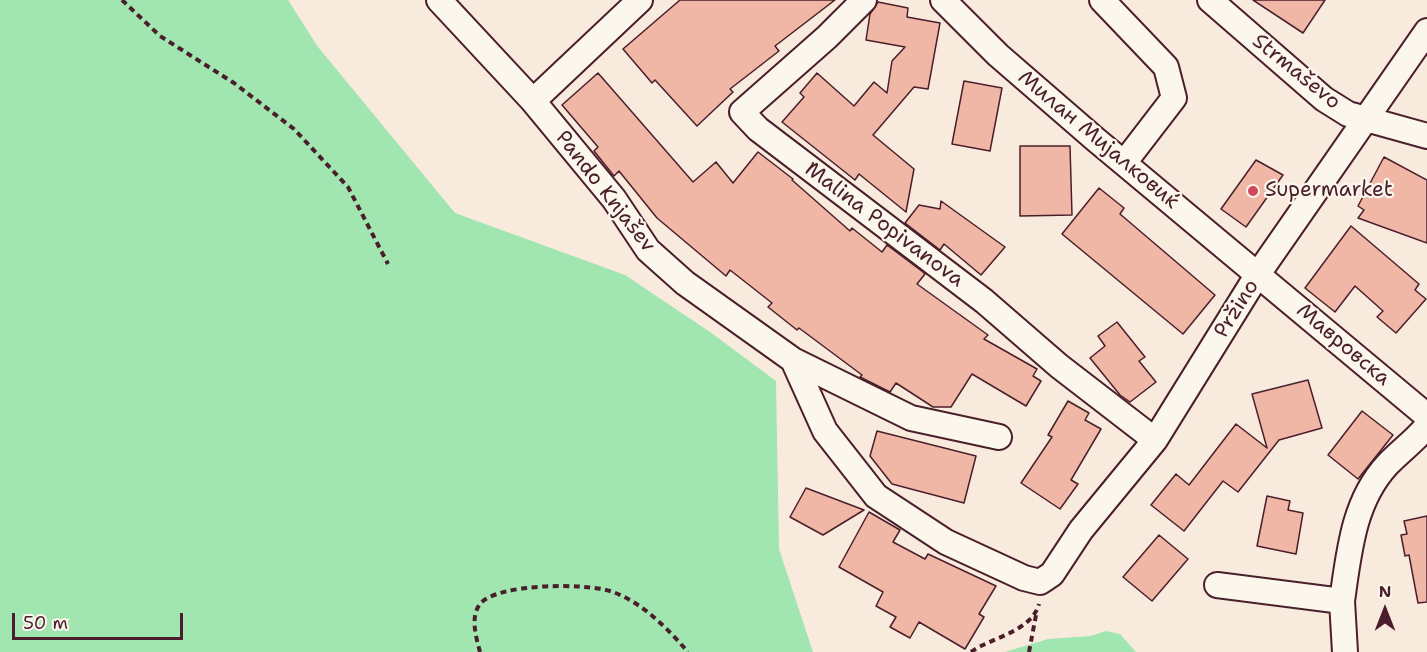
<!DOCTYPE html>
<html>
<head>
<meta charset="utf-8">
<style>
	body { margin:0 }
	#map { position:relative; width:1427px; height:652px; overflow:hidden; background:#f9eade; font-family:"Shantell Sans",sans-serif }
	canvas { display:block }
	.north { position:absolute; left:1355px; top:580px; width:60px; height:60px; -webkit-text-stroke:4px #fbf7ec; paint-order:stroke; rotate:0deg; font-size:16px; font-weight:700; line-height:24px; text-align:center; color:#4a1f2b }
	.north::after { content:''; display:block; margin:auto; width:21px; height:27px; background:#4a1f2b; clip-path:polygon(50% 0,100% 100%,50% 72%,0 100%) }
	.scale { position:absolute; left:12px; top:613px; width:171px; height:27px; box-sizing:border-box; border:3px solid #4a1f2b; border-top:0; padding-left:8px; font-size:18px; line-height:21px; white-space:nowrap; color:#4a1f2b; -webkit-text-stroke:4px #fbf7ec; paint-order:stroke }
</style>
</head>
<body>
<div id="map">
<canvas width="1427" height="652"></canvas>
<div class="north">N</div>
<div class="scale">50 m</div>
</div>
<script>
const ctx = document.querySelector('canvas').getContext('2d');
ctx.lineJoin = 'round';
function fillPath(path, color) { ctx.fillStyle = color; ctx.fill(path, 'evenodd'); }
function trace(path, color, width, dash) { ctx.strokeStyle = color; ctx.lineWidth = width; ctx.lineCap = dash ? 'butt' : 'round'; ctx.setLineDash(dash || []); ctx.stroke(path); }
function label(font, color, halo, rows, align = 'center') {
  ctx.font = font + ' "Shantell Sans",sans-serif'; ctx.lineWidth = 4.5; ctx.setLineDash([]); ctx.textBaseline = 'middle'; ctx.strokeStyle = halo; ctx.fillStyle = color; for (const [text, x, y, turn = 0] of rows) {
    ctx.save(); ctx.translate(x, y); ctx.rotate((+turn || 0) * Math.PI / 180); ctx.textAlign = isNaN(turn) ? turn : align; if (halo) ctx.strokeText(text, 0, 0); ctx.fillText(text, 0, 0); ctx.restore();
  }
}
const green = new Path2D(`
	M0,0H288L318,47L455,213L625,275L710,332L776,381L779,549L813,652H0Z
	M1106,631L1120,634L1136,652H1005L1048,639L1091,636Z`);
const building = new Path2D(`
	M680,0H835L775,46L779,51L730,89L733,92L697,126L655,80L652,83L623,49Z
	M1253,0H1325L1303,33Z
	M878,2L908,8L907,17L940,23L928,89L914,87L873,135L914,169L906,212L859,174L855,180L782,122L804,97L800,93L817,73L854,106L874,82L887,93L892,61L905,47L866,40L870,14Z
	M598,73L693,182L716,162L733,183L758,152L793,179L792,180L850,231L852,228L882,252L887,245L923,272L925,274L917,284L988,335L984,339L1037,369L1033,376L1041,381L1026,406L972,374L951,407H933L896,383L890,392L860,377L862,375L799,328L797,330L768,307L772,303L730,270L726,276L657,218L619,171L614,176L594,151L598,147L562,105Z
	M964,81L1002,88L990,151L952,144Z
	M1020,146H1070L1072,215L1020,216Z
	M1384,157L1427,180V243L1358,218L1364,210L1358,206Z
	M1256,160L1283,175L1246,227L1221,209Z
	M1099,188L1124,208L1120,214L1215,295L1183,334L1062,234Z
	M941,201L1005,247L981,275L944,244L940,250L905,223L919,205L940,209Z
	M1351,226L1419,284L1415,290L1426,299L1396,333L1377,317L1383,311L1355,286L1335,312L1305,288Z
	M1117,322L1145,357L1139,361L1156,382L1130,402L1120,395L1090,358L1105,346L1098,336Z
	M1308,380L1322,428L1279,440L1238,492L1223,481L1184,531L1151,505L1176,474L1189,485L1236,424L1267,448L1252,394Z
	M1068,401L1089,413L1085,420L1101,429L1071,480L1078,484L1060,509L1021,483L1052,437L1048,435Z
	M1362,411L1393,435L1358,479L1328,455Z
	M877,431L976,456L964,503L892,484L870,456Z
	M806,488L864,510L823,535L790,517Z
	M1267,496L1290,501L1288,510L1303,513L1296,554L1257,546Z
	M869,512L900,530L893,542L925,559L928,554L996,586L979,614L984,617L965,649L919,622L910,638L890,627L896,617L876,606L883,592L839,567Z
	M1427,516V602L1418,603L1409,555L1405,556L1401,535L1407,534L1404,521Z
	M1159,535L1188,559L1152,601L1123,577Z`);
const path = new Path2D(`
	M122,0L160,36L234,83L294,129L348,187L388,264
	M480,652C476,637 470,617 480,604C497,583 585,583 610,591C641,601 667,628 688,652
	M971,652C992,637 1031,632 1039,604
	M1029,652L1036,615`);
const minor = new Path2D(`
	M439,0L533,101L614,199L648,250L685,283L793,360L825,431L876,496L946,542L1024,578L1040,582L1052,574L1081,530L1155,440L1258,274L1427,31
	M864,0L827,37L742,112L758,129L984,301L1059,366L1155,440
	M943,0L998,55L1095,139L1427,416
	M1102,0L1166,67L1174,98L1124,163
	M1210,0L1324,99L1348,114L1427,136
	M533,101L640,0
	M793,360L911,418L999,437
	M1217,585L1342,601C1349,553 1353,502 1387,465C1400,451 1415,441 1427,426
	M1342,601L1345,652`);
const markers = [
	[1253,191,6,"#d1495b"]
];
const streetNames = [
	["Strmaševo",1296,72,39],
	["Милан Мијалковиќ",1098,140,40],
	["Pando Knjašev",605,192,52],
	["Malina Popivanova",884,225,37],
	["Pržino",1237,309,-58],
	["Мавровска",1343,345,40]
];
const poiNames = [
	["Supermarket",1265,191]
];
fillPath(green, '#a1e5b0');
fillPath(building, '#f0b7a6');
trace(building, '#4a1f2b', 1.5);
trace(minor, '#4a1f2b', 28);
trace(path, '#4a1f2b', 4, [6, 4.5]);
trace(minor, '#fbf7ec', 24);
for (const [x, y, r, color] of markers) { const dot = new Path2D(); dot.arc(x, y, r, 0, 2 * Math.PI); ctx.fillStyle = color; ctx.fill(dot); trace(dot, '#fbf7ec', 2); }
label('21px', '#4a1f2b', '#fbf7ec', streetNames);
label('21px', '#4a1f2b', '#fbf7ec', poiNames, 'left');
</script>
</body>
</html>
